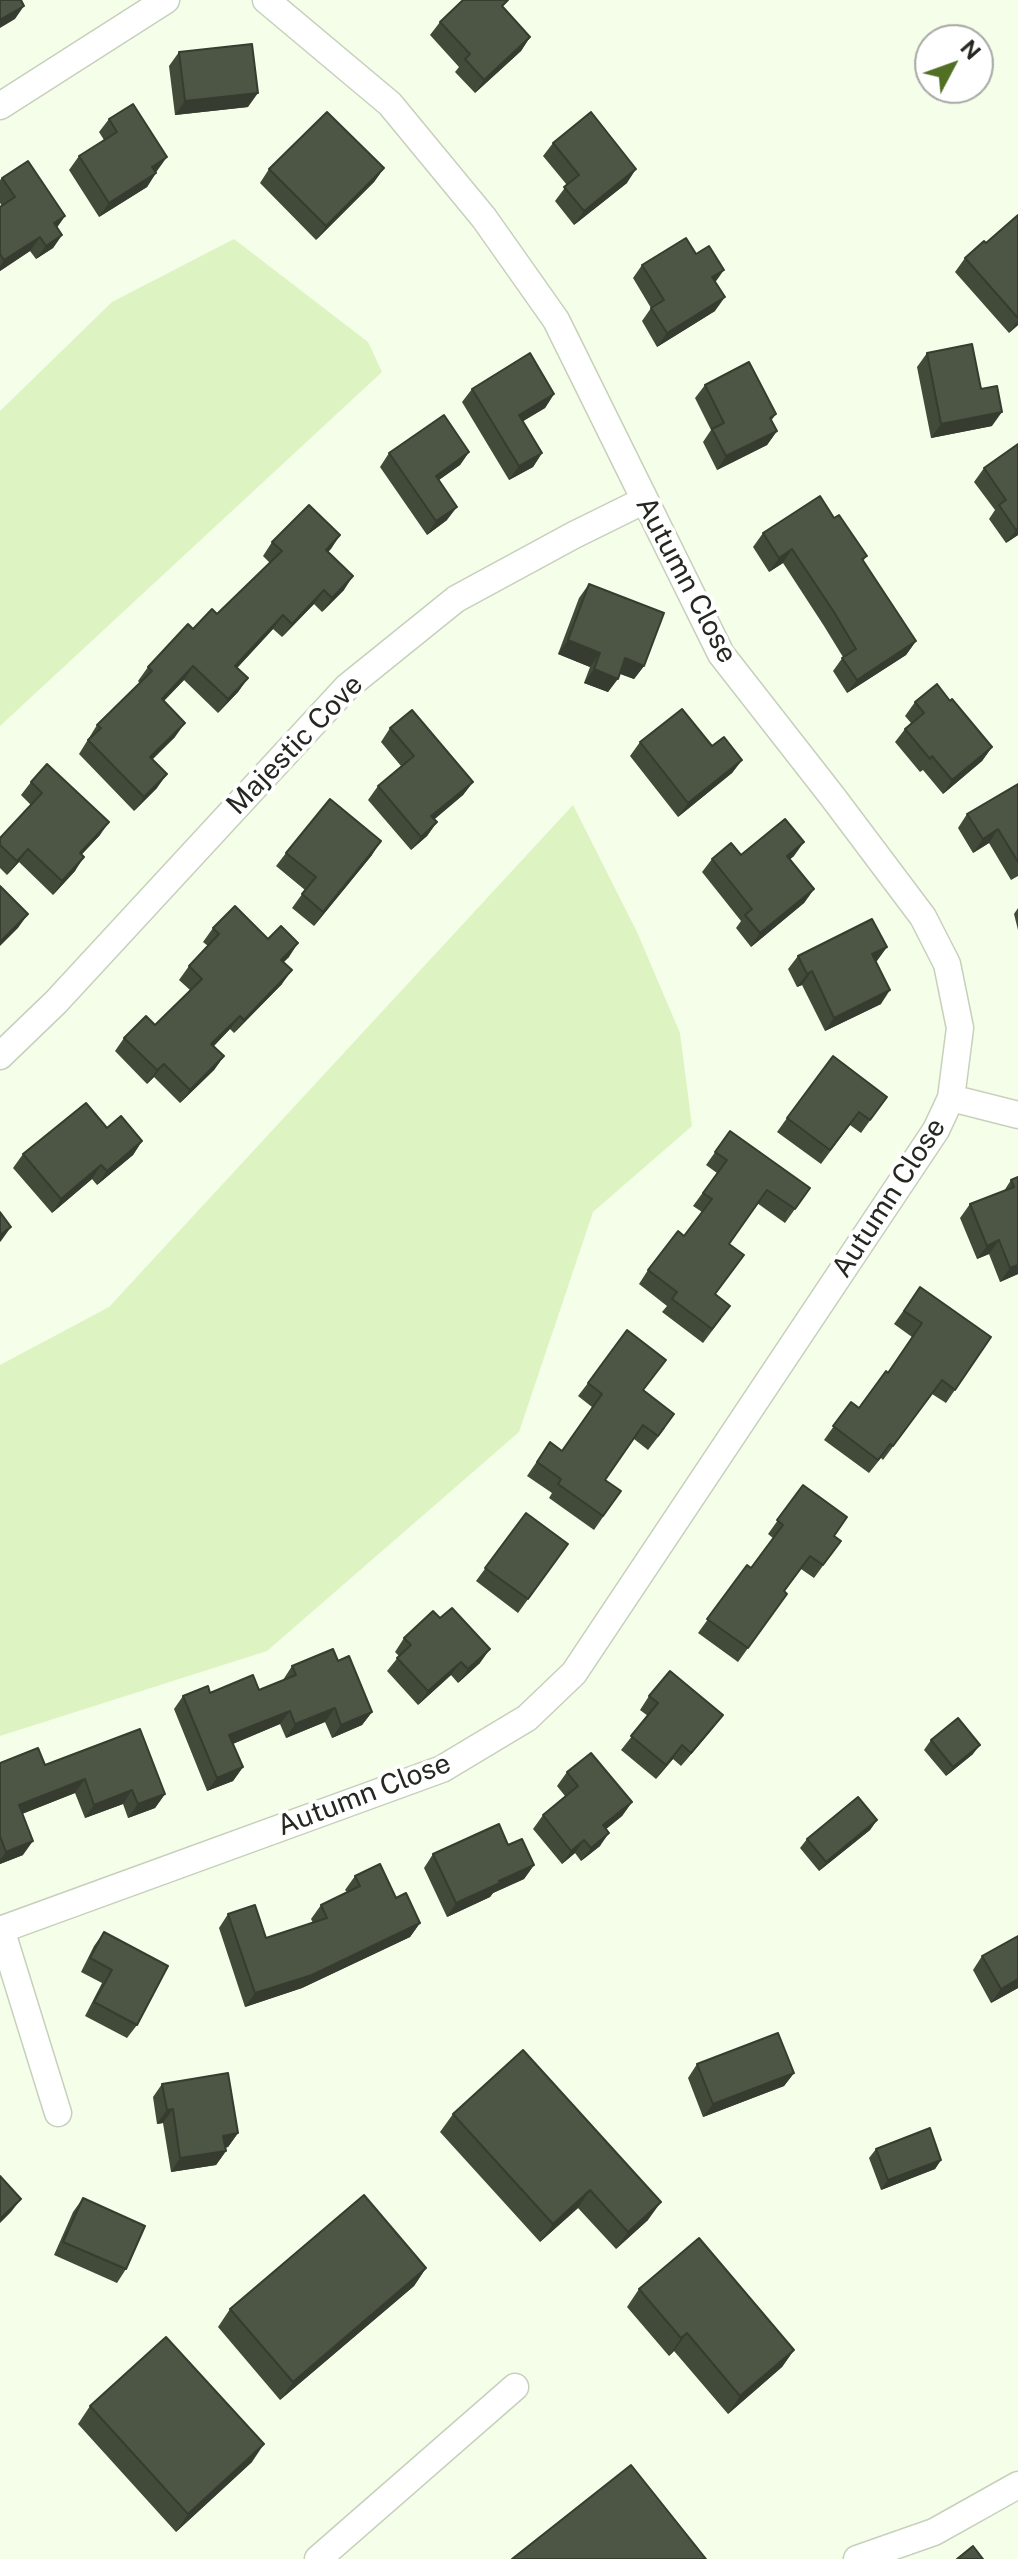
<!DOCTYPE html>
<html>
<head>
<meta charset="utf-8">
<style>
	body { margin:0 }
	#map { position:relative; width:1018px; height:2559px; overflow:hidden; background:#f4fee9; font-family:"Public Sans",sans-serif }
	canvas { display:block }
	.north { position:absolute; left:914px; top:24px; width:80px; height:80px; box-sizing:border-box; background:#fff; border:2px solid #a7a9a6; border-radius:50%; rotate:49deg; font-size:22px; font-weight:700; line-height:32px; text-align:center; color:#242820 }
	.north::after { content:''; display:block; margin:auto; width:28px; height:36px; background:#527024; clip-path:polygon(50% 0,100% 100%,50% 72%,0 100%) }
</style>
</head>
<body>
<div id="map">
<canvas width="1018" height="2559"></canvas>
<div class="north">N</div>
</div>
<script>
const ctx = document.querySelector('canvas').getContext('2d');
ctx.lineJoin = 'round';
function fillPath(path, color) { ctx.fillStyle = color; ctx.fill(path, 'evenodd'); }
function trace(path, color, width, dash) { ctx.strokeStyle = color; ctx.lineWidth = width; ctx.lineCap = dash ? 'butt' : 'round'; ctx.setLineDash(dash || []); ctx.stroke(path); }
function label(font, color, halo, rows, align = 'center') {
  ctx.font = font + ' "Public Sans",sans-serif'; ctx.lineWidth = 8; ctx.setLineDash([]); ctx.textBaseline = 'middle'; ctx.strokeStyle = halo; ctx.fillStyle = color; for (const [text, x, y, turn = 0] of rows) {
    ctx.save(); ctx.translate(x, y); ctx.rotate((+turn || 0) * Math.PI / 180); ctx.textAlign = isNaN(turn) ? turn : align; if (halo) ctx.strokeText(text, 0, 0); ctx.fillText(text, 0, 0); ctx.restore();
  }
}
const green = new Path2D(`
	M234,239L368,342L382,372L0,726V411L112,302Z
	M573,805L637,932L680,1033L692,1126L593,1212L519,1432L267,1651L0,1736V1365L109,1307Z`);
const minor = new Path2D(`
	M0,106L166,0
	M0,1056L56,1002L347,687L456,599L574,535L643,501
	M951,1098L1018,1115
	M1,1929L58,2113
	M0,1930L442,1769L527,1718L574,1673L936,1130L951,1098L960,1028L947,964L923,917L832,796L721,654L556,320L484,218L390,104L266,0
	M318,2559L515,2387
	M857,2559L934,2532L1018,2485`);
const wall = new Path2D(`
	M440,22L530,37L521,51L475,93L455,72L459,67L430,35Z
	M179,52L248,107L175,115L169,66Z
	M109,119L157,171L147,187L99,217L69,170L79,156L104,140L99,132Z
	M553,143L627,183L574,225L555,201L567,185L543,156Z
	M384,168L374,182L316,240L260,183L269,169Z
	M2,178L65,216L57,227L62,235L53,248L36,259L30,251L0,271V207L2,206L0,203V180Z
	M1018,215V325L1009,333L955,272L965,258L986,243Z
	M696,254L715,282V311L657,347L642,321L651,308L633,278L642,265Z
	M927,353L981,389L992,426L931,438L917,367Z
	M705,385L776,414L771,421L777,431L767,445L717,470L703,442L711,430L695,398Z
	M472,389L554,394L545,408L523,421L542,453L533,467L509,480L462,402Z
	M1018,444V535L1006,543L989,519L995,510L974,482L984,468Z
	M469,452L460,465L439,480L447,520L427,535L380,467L389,453Z
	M834,518L867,556L863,561L916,641L906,655L847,693L833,671L843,657L824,626L783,563L769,572L753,547L763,533Z
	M340,535L328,552L344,590L322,612L314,604L282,637L273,629L237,668L248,678L238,692L218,713L184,680L164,701L175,737L152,759L157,788L134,811L79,754L97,725L140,683L138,681L148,667L193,629L217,614L270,563L263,556L272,542Z
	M589,584L644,666L634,679L620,674L608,692L584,683L590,667L558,654L579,598Z
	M950,701L992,747L982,761L943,794L923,770L920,772L895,742L905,729L911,723L905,716L915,702Z
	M390,728L473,782L463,795L434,819L437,822L427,836L411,850L368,800L378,786L401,766L381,742Z
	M640,742L712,746L742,760L732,773L678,817L630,756Z
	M31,782L100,835L81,855L75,871L53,895L19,862L7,875L0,868V838L31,805L21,795Z
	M1018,784V876L1011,880L989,843L973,853L958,828L967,814Z
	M286,853L372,855L314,926L292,908L305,890L276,866Z
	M741,855L794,856L790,859L814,889L804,903L751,947L736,928L741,921L702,872L712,859Z
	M1018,908V930L1014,914Z
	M213,928L268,939L289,957L283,962L282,984L234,1033L230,1029L214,1046L224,1056L214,1070L180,1103L154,1077L147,1084L115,1051L124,1038L155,1025L190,990L179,980L189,966L208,946L203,942Z
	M887,947L876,961L881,1004L825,1031L802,985L797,987L788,969L798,956Z
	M887,1097L861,1133L850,1125L821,1164L777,1132L787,1118Z
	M107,1128L142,1141L133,1155L97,1185L92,1179L52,1213L13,1168L23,1154Z
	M730,1131L810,1188L785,1223L757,1203L729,1244L715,1294L721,1319L703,1343L662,1312L667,1306L639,1284L648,1270L684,1236L702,1212L693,1206L717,1173L706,1165Z
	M1018,1177V1274L1000,1282L989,1254L977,1259L960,1218L970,1204L1004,1191L1011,1180Z
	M920,1287L991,1337L946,1403L932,1394L883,1460L881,1458L869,1473L824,1440L851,1402L859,1408L888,1373L912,1337L894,1324Z
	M588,1383L643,1390L665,1428L648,1450L634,1439L605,1480L621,1491L594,1530L549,1498L552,1493L527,1476L550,1442L562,1451L592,1407L578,1396Z
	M803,1485L834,1536L841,1541L814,1578L801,1569L784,1592L787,1594L738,1662L698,1633L747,1565L751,1568L773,1538L768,1534Z
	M526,1513L568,1544L518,1613L476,1581Z
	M404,1638L480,1663L458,1683L451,1675L418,1705L387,1671L399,1656L395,1652Z
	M338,1661L372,1712L362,1725L332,1738L325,1722L286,1738L280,1724L233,1744L243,1767L233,1781L207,1791L174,1709L183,1696L259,1690L283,1680L292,1666Z
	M649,1696L713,1728L681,1766L673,1759L656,1779L621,1750L648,1716L640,1710Z
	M931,1740L973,1754L946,1776L924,1750Z
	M0,1763L45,1765L165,1794L155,1808L128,1818L123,1804L85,1818L75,1793L22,1814L23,1855L0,1864Z
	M567,1772L632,1802L622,1816L606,1829L600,1846L581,1861L575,1853L562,1864L533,1829L543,1815L565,1796L557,1786Z
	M877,1820L870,1830L819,1871L800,1848L807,1839Z
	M508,1845L534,1865L524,1879L493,1893L490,1897L447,1917L424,1868L433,1854Z
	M355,1876L396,1898L420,1923L410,1937L302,1988L245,2007L219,1928L228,1914L266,1938L313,1923L311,1919L321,1905L347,1892L345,1890Z
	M104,1932L137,2025L127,2038L85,2016L102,1983L81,1972L94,1946Z
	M1018,1936V1988L991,2003L973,1970L982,1956Z
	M697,2064L794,2073L784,2086L703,2117L688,2078Z
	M162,2084L238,2133L228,2147L225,2148L226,2151L216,2165L171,2172L163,2123L157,2124L153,2097Z
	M453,2114L648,2220L616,2249L578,2208L540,2242L440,2132Z
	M876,2149L941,2160L935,2169L881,2190L869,2158Z
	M83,2198L126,2269L117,2283L54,2255L73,2212Z
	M426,2268L414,2286L280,2400L218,2327L230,2309Z
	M639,2289L794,2350L782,2367L728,2414L674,2351L669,2356L627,2307Z
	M90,2406L252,2462L176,2532L78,2424Z`);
const shadedWall = new Path2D(`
	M24,6L15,19L0,28V20Z
	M530,37L521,51L475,93L484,80Z
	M258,93L248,107L175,115L185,101Z
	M167,157L157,171L142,180L152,167Z
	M384,168L374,182L316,240L326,226Z
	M636,169L627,183L574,225L584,211Z
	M156,173L147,187L99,217L109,203Z
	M65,216L56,229L54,223Z
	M62,235L53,248L36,259L46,246Z
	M40,237L30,251L0,271V267L4,260Z
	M724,270L714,284L712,277Z
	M725,297L715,311L657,347L667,333Z
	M1018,320V325L1009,333Z
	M554,394L545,408L510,429L519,415Z
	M1002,412L992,426L931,438L941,424Z
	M777,431L767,445L717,470L726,456Z
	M469,452L460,465L426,489L436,476Z
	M542,453L533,467L509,480L519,466Z
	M457,507L447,520L427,535L436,521Z
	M1018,528V535L1006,543L1016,530Z
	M340,535L331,549L316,564L326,550Z
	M792,549L783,563L769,572L779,558Z
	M353,576L344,590L322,612L332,598Z
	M324,590L314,604L282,637L292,624Z
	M283,615L273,629L226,680L235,666Z
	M568,640L600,653L590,667L558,654Z
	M916,641L906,655L847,693L857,680Z
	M625,658L644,666L634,679L616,672Z
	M193,666L184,680L152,713L162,699Z
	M594,669L618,679L608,692L584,683Z
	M248,678L238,692L218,713L228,699Z
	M185,723L175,737L141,771L150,757Z
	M992,747L982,761L943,794L952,780Z
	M742,760L732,773L678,817L688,803Z
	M167,774L157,788L134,811L144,797Z
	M473,782L463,795L422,830L431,816Z
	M109,822L100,835L70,867L80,853Z
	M437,822L427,836L411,850L421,837Z
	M998,829L989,843L973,853L983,839Z
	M381,841L372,855L314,926L323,912Z
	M804,842L794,856L777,870L787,856Z
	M28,849L19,862L7,875L17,861Z
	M84,857L75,871L53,895L62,881Z
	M814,889L804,903L751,947L760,933Z
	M28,914L18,928L0,946V942Z
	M298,943L289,957L272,974L281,960Z
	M887,947L877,961L863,968L872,954Z
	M292,970L282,984L234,1033L244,1020Z
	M812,971L802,985L797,987L807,974Z
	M890,990L881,1004L825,1031L834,1018Z
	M240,1016L230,1029L202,1058L211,1044Z
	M224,1056L214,1070L180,1103L190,1090Z
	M164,1064L154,1077L147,1084L157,1070Z
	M142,1141L133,1155L97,1185L107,1171Z
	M101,1165L92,1179L52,1213L61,1199Z
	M11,1227L1,1241L0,1242V1235Z
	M999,1240L989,1254L977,1259L987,1246Z
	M1018,1265V1274L1000,1282L1010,1268Z
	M490,1649L480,1663L458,1683L468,1669Z
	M461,1662L451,1675L418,1705L428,1691Z
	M335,1708L325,1722L286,1738L295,1724Z
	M290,1711L280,1724L220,1749L229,1735Z
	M372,1712L362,1725L332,1738L341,1725Z
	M723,1715L713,1728L681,1766L691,1753Z
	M682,1745L673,1759L656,1779L666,1765Z
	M980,1745L973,1754L946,1776L953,1767Z
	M243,1767L233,1781L207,1791L217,1778Z
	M85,1779L75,1793L9,1819L19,1805Z
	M132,1790L123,1804L85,1818L94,1805Z
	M165,1794L155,1808L128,1818L138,1804Z
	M632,1802L622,1816L594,1839L603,1825Z
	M877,1820L870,1830L819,1871L826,1862Z
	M609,1833L600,1846L581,1861L591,1848Z
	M584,1840L575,1853L562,1864L571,1851Z
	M33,1841L23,1855L0,1864V1860L6,1852Z
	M534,1865L524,1879L493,1893L490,1897L447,1917L456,1903Z
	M420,1923L410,1937L302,1988L245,2007L255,1993Z
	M1018,1979V1988L991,2003L1001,1989Z
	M794,2073L784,2086L703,2117L713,2104Z
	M173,2109L163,2123L157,2124L167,2110Z
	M238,2133L228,2147L213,2150L223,2136Z
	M226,2151L216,2165L171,2172L180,2158Z
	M941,2160L935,2169L881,2190L888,2180Z
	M590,2190L578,2208L540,2242L553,2224Z
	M21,2199L11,2212L0,2223V2219Z
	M661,2202L648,2220L616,2249L628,2232Z
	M426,2268L414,2286L280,2400L293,2382Z
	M687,2333L674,2351L669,2356L681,2338Z
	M794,2350L782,2367L728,2414L740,2396Z
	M264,2444L252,2462L176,2532L188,2514Z`);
const building = new Path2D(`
	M0,0H21L24,6L0,20Z
	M463,0H508L502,6L530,37L484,80L465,59L470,54L440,22Z
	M252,44L258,93L185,101L179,52Z
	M133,104L167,157L152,167L156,173L109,203L79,156L117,132L109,119Z
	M327,112L384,168L326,226L269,169Z
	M591,112L636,169L584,211L564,187L579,175L553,143Z
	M28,161L65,216L54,223L62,235L46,246L40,237L4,260L0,254V207L15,197L2,178Z
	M1018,215V318L965,258L984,241L986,243Z
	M686,238L696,254L709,246L724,270L712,277L725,297L667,333L651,308L664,300L642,265Z
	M972,344L981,389L997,386L1002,412L941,424L927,353Z
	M530,353L554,394L519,415L542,453L519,466L472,389Z
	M749,362L776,414L770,418L777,431L726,456L712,429L724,423L705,385Z
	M444,415L469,452L436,476L457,507L436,521L389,453Z
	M1018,444V528L1016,530L999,505L1006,500L984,468Z
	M820,496L834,518L839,515L867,556L862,559L916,641L857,680L842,658L856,649L834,612L792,549L779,558L763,533Z
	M309,505L340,535L326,550L353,576L332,598L324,590L292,624L283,615L235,666L248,678L228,699L193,666L162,699L185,723L150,757L167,774L144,797L88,740L101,728L97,725L152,671L148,667L188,624L193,629L212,609L217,614L282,551L272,542Z
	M589,584L664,613L644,666L625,658L618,679L594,669L600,653L568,640Z
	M937,684L950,701L952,699L992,747L952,780L932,756L930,759L905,729L924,713L915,702Z
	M682,709L712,746L724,737L742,760L688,803L640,742Z
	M412,710L473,782L431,816L437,822L421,837L378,786L414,756L390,728Z
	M47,764L109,822L80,853L84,857L62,881L28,849L17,861L0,845V838L42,793L31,782Z
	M1018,784V862L998,829L983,839L967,814Z
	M330,799L381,841L323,912L302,894L316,877L286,853Z
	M785,819L804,842L787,856L814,889L760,933L745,915L752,909L712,859L731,843L741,855Z
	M0,886L28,914L0,942Z
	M235,906L268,939L281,926L298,943L281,960L292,970L244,1020L240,1016L211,1044L224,1056L190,1090L164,1064L157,1070L124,1038L146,1016L155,1025L202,979L189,966L219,934L213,928Z
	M872,919L887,947L872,954L890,990L834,1018L812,971L807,974L798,956Z
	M833,1056L887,1097L870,1120L859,1112L830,1150L787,1118Z
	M86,1103L107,1128L121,1116L142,1141L107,1171L101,1165L61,1199L23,1154Z
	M730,1131L810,1188L795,1209L767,1190L729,1244L744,1255L715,1294L730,1306L712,1329L672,1299L677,1292L648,1270L678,1231L684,1236L712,1199L703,1193L727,1160L715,1152Z
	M1018,1177V1265L1010,1268L999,1240L987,1246L970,1204L1014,1187L1011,1180Z
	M0,1212L11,1227L0,1235Z
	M920,1287L991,1337L955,1390L942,1380L893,1446L890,1444L878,1460L833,1426L851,1402L859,1408L886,1371L888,1373L922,1323L904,1311Z
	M627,1330L666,1360L643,1390L674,1414L658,1436L643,1425L605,1480L621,1491L603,1516L558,1484L561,1479L537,1462L550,1442L562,1451L602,1394L588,1383Z
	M803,1485L847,1517L834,1536L841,1541L823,1565L810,1556L784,1591L787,1594L748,1648L707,1619L747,1565L751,1568L783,1525L777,1520Z
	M526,1513L568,1544L528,1599L485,1568Z
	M452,1608L490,1649L468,1669L461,1662L428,1691L397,1658L411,1645L404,1638L433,1611L440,1618Z
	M333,1649L338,1661L349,1656L372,1712L341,1725L335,1708L295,1724L290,1711L229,1735L243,1767L217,1778L183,1696L208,1686L210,1693L253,1675L259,1690L296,1675L292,1666Z
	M670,1671L723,1715L691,1753L682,1745L666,1765L631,1736L658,1703L649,1696Z
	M958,1718L980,1745L953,1767L931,1740Z
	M140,1729L165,1794L138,1804L132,1790L94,1805L85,1779L19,1805L33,1841L6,1852L0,1836V1763L38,1748L45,1765Z
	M591,1753L632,1802L603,1825L609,1833L591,1848L584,1840L571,1851L543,1815L578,1786L567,1772Z
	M858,1797L877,1820L826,1862L807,1839Z
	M499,1824L508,1845L522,1839L534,1865L499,1881L500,1883L456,1903L433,1854Z
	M380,1864L396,1898L406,1893L420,1923L312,1975L255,1993L228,1914L255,1905L266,1938L327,1918L321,1905L360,1886L355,1876Z
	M104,1932L168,1966L137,2025L94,2002L112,1970L90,1958Z
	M1018,1936V1979L1001,1989L982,1956Z
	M778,2033L794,2073L713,2104L697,2064Z
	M523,2050L661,2202L628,2232L590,2190L553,2224L453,2114Z
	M228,2073L238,2133L223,2136L226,2151L180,2158L173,2109L167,2110L162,2084Z
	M930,2128L941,2160L888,2180L876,2149Z
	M0,2176L21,2199L0,2219Z
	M364,2195L426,2268L293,2382L230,2309Z
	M83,2198L145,2226L126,2269L63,2242Z
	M699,2238L794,2350L740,2396L687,2333L681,2338L639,2289Z
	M166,2337L264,2444L188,2514L90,2406Z
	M631,2465L706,2559H512Z
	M973,2546L983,2559H957Z`);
const streetNames = [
	["Autumn Close",686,580,62],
	["Majestic Cove",295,745,-46],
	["Autumn Close",889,1198,-57],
	["Autumn Close",364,1795,-21]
];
fillPath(green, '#ddf4c2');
trace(minor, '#c6d0bb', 29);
trace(minor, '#fff', 26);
fillPath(wall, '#424a3a');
fillPath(shadedWall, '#363c30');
fillPath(building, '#4d5644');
trace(building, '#363c30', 2);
label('28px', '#242820', '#fff', streetNames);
</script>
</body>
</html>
